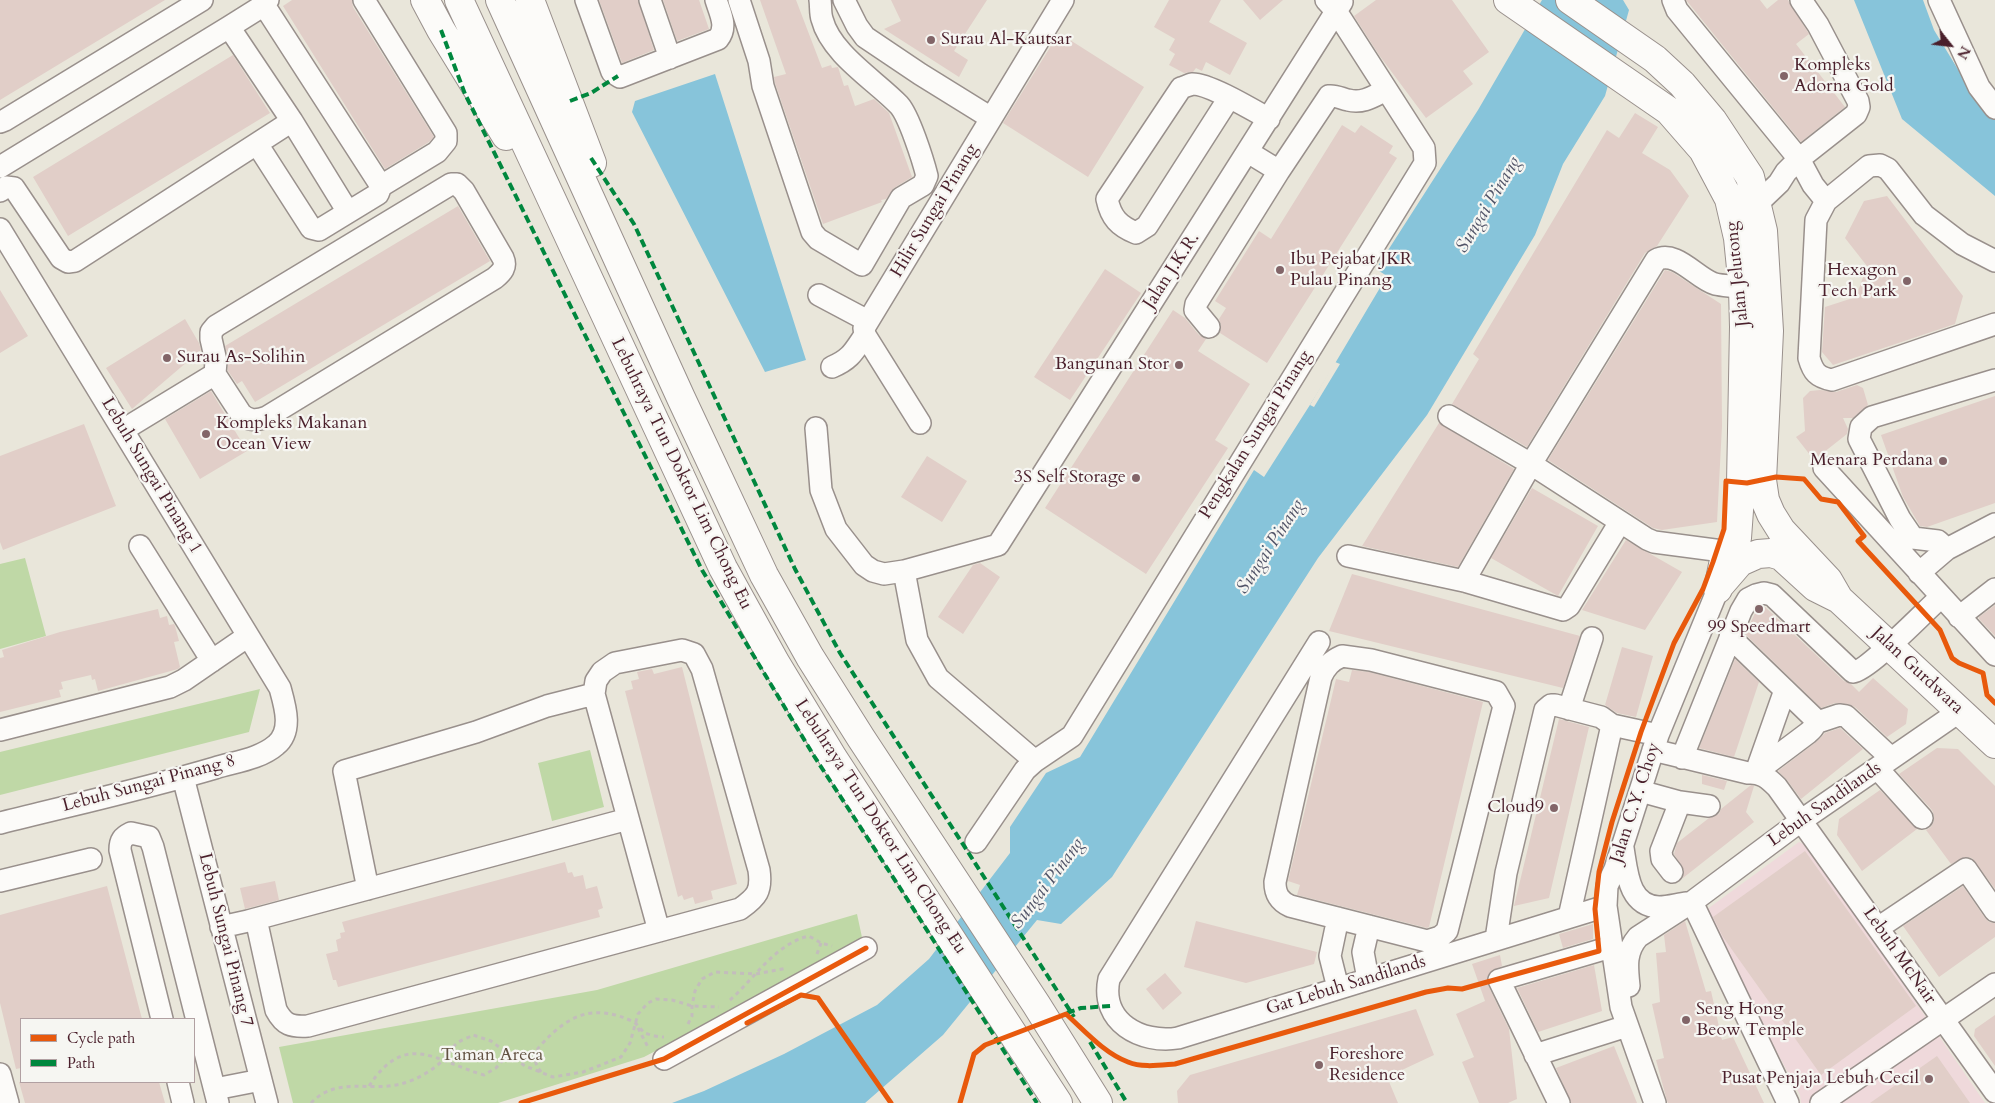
<!DOCTYPE html>
<html>
<head>
<meta charset="utf-8">
<style>
	body { margin:0 }
	#map { position:relative; width:1995px; height:1103px; overflow:hidden; background:#e9e6da; font-family:Cardo,serif }
	canvas { display:block }
	.legend { position:absolute; left:20px; top:1018px; width:175px; height:65px; box-sizing:border-box; background:#f6f6f2; border:1px solid #b1a0a2; margin:0; padding:6px 9px; list-style:none; font-size:15px; color:#4a1f2b }
	.legend li { display:flex; align-items:center; gap:10px; height:25px }
	.legend b { width:25px; border:1px solid #b1a0a2 }
	.north { position:absolute; left:1925px; top:20px; width:50px; height:50px; -webkit-text-stroke:4px #f6f6f2; paint-order:stroke; rotate:119deg; font-size:14px; font-weight:700; line-height:20px; text-align:center; color:#4a1f2b }
	.north::after { content:''; display:block; margin:auto; width:18px; height:22px; background:#4a1f2b; clip-path:polygon(50% 0,100% 100%,50% 72%,0 100%) }
</style>
</head>
<body>
<div id="map">
<canvas width="1995" height="1103"></canvas>
<ul class="legend">
<li><b style="height:6px;background:#e8590c"></b>Cycle path</li>
<li><b style="height:6px;background:#00873e"></b>Path</li>
</ul>
<div class="north">N</div>
</div>
<script>
const ctx = document.querySelector('canvas').getContext('2d');
ctx.lineJoin = 'round';
function fillPath(path, color) { ctx.fillStyle = color; ctx.fill(path, 'evenodd'); }
function trace(path, color, width, dash) { ctx.strokeStyle = color; ctx.lineWidth = width; ctx.lineCap = dash ? 'butt' : 'round'; ctx.setLineDash(dash || []); ctx.stroke(path); }
function label(font, color, halo, rows, align = 'center') {
  ctx.font = font + ' Cardo,serif'; ctx.lineWidth = 4.5; ctx.setLineDash([]); ctx.textBaseline = 'middle'; ctx.strokeStyle = halo; ctx.fillStyle = color; for (const [text, x, y, turn = 0] of rows) {
    ctx.save(); ctx.translate(x, y); ctx.rotate((+turn || 0) * Math.PI / 180); ctx.textAlign = isNaN(turn) ? turn : align; if (halo) ctx.strokeText(text, 0, 0); ctx.fillText(text, 0, 0); ctx.restore();
  }
}
const built = new Path2D(`
	M1799,842L1808,846L1985,1103H1801L1800,1095L1702,913Z`);
const green = new Path2D(`
	M25,558L46,636L0,649V564Z
	M260,689L249,732L0,795V752Z
	M590,750L604,807L552,821L538,763Z
	M857,914L863,942L644,1057L498,1103H293L279,1047L597,990Z`);
const water = new Path2D(`
	M1542,0H1623L1629,10L1605,96L1563,164L1535,235L1427,415L1318,558L1112,877L1061,924L1037,920L943,1035L865,1103H672L704,1091L784,1054L877,1005L929,959L1010,853V827L1046,773L1080,757L1254,470L1264,477L1315,397L1387,276L1376,269L1478,110Z
	M1854,0H1923L1934,30L1979,104L1995,118V196L1902,119Z
	M715,74L806,360L765,372L632,112L635,101Z`);
const pier = new Path2D(`
	M1335,362L1340,364L1314,407L1310,405Z`);
const building = new Path2D(`
	M0,0H165L0,100Z
	M292,0H352L353,7L434,137L429,142L385,169L283,6Z
	M599,0H638L654,50L622,63Z
	M663,0H699L709,29L677,41Z
	M760,0H796L822,68L831,65L832,68L838,67L844,86L848,85L855,106L874,99L889,113L912,177L894,188L886,199L881,200L882,202L823,224L775,83L774,77L786,74Z
	M891,0H987L954,51L968,60L959,77L884,29L901,21Z
	M1169,0H1221L1209,22L1247,43L1230,75L1206,62L1202,71L1196,68L1193,72L1184,73L1169,65L1175,54L1169,50L1175,39L1154,27Z
	M1243,0H1283L1260,20Z
	M1376,0H1452L1489,52L1463,71L1473,84L1426,118L1379,55L1354,16Z
	M1686,0H1760L1767,9L1778,0H1788L1809,34L1796,44L1845,107L1801,142Z
	M1059,33L1144,87L1088,177L1003,123Z
	M233,55L270,113L68,236L33,177Z
	M1635,113L1658,127L1642,153L1670,170L1689,196L1657,246L1645,253L1527,447L1452,404L1479,359L1473,354L1607,130L1619,138Z
	M1342,125L1355,133L1361,125L1393,146L1389,153L1397,158L1267,363L1220,333L1221,325L1219,319L1226,308L1215,301L1259,231L1271,239Z
	M1887,196L1963,296L1955,324L1833,365L1822,352L1825,307L1856,297L1867,266L1845,238L1864,201Z
	M458,206L490,261L255,402L242,381L237,384L228,371V364L230,363L225,346Z
	M1105,269L1141,293L1070,400L1034,377Z
	M1665,270L1672,272L1721,304L1722,426L1717,522L1662,530L1653,528L1548,460Z
	M0,290L28,336L0,353Z
	M1173,310L1185,318L1199,335L1206,339L1198,351L1250,384L1215,440L1228,448L1146,574L1045,508Z
	M185,319L199,343L201,350L132,409L106,368Z
	M1857,385L1863,388L1868,405L1853,418H1843L1848,429L1847,434L1814,460L1796,437L1805,431L1803,398L1810,391L1820,390L1836,392Z
	M211,391L247,451L200,479L165,419Z
	M1995,396V503L1927,527L1920,526L1903,497L1881,435Z
	M1439,423L1514,469L1458,567L1362,546Z
	M84,424L116,506L3,550L0,542V456Z
	M927,456L967,481L942,522L901,497Z
	M1532,488L1598,526L1558,596L1491,558Z
	M1626,540L1682,572L1645,630L1582,610Z
	M980,563L1000,577L963,634L938,617L973,565Z
	M1352,574L1580,636L1563,688L1329,631Z
	M1995,605V636L1979,619V617Z
	M1764,606L1844,681L1851,684L1859,692L1873,678L1908,709L1906,724L1887,737L1855,707L1848,704L1835,703L1821,708L1745,634L1757,609Z
	M158,609L160,618L167,616L169,625L174,624L175,626L179,641L174,642L180,667L178,669L98,691L95,679L92,680L91,675L61,682L63,689L59,690L61,697L0,712V658L4,657L2,650L60,632Z
	M1622,647L1653,656L1636,717L1617,713L1605,705Z
	M1735,659L1759,682L1734,757L1699,748Z
	M682,667L737,884L711,891L713,899L695,904L693,897L684,900L682,895L678,897L625,691L633,689L631,681L639,679L637,672L652,669L654,674Z
	M1352,670L1369,672L1483,702L1429,927L1427,928L1297,895L1300,885L1288,881L1336,679L1349,682Z
	M1559,719L1589,727L1549,898L1514,906Z
	M1840,728L1863,749L1801,799L1787,780L1778,771L1816,742L1825,733Z
	M1937,748L1958,749L1995,786V889L1972,858L1965,857L1951,864L1926,830L1931,827L1934,821V815L1932,810L1899,774Z
	M1702,775L1727,781L1724,790L1702,784Z
	M1751,785L1754,786L1746,812L1754,822L1683,878L1684,870L1674,854L1677,843L1709,818L1719,814L1721,809Z
	M1880,790L1917,829L1862,871L1837,835L1839,819Z
	M1805,851L1916,1006L1821,1075L1723,937L1713,917Z
	M565,862L568,873L572,872L574,877L583,875L586,889L597,886L603,908L598,910L600,917L338,987L336,980H333L326,954L338,951L336,940L341,938L340,933L345,932L342,922Z
	M275,881L279,900L245,909L240,888Z
	M107,886L142,1019H21V1068L16,1069L0,1003V915Z
	M1963,886L1985,918L1989,922L1995,923V937L1939,977L1903,926Z
	M1196,921L1317,952L1314,964L1246,983L1184,967Z
	M1685,921L1706,992L1711,991L1722,1040L1733,1037L1764,1103H1668L1667,1101L1656,1060L1664,1058L1652,1004L1660,1002L1656,953L1666,952L1664,935Z
	M1593,924V939L1563,948L1559,934Z
	M1500,955L1502,966L1490,972L1487,979L1488,985L1509,1029L1517,1099L1508,1103H1479L1462,1062L1474,1057L1456,1014L1485,1001L1472,964Z
	M1594,965L1602,1011L1538,1032L1517,988Z
	M1165,973L1182,993L1163,1010L1146,989Z
	M1416,1009L1434,1055L1387,1077L1398,1103H1178L1177,1091L1190,1075Z
	M1995,1015V1066L1974,1036L1975,1029Z
	M1614,1046L1637,1103H1571L1556,1068Z
	M1937,1056L1970,1103H1870Z
	M19,1082H159L165,1103H25Z`);
const path = new Path2D(`
	M817,954L821,943
	M730,1000C755,978 775,944 809,936L821,943L832,946
	M688,1024L692,1016V1006L695,991L702,979L715,972L756,974L787,968
	M638,1028L649,1049
	M541,1072C534,1063 532,1054 541,1045C569,1014 594,1003 634,1022C638,1025 641,1030 645,1033C650,1035 658,1037 664,1037
	M369,1086C406,1030 435,1061 484,1075L496,1068L508,1054
	M311,1103C337,1076 369,1092 401,1084C416,1080 434,1070 444,1059C449,1055 451,1048 456,1044C460,1040 468,1038 473,1035L491,1041L525,1066L553,1077L583,1072L621,1057L630,1043L638,1014L648,1003L656,999L672,1000L692,1006L719,1007`);
const minor = new Path2D(`
	M364,0L446,133V141L437,152L381,186
	M586,0L612,72L620,77L718,39C728,27 720,13 716,0
	M650,0L670,58
	M739,0L759,61L763,86L812,232L818,239L862,265L901,198L923,185L927,176C923,160 909,116 899,105C875,80 831,54 822,19C820,13 821,6 820,0
	M844,0L857,26L865,37L920,74L991,118
	M1673,0L1677,10L1799,159L1813,185L1826,201
	M1939,0L1979,87L1995,108
	M229,27L292,121L348,212
	M1229,98L1147,226L1136,233C1119,226 1111,218 1107,199L1181,88C1184,87 1189,85 1192,84C1208,83 1253,110 1269,119
	M0,122L5,120L202,0
	M257,144L311,228L319,230L378,194L381,186L264,5
	M0,167L229,27L264,5L268,0
	M1279,171L1329,96C1336,95 1342,99 1348,100C1363,104 1374,96 1386,90
	M451,184H457L464,191L503,258C507,267 502,272 495,278L267,417C256,421 249,421 241,414L215,374L216,361L211,339V332L216,326Z
	M0,191L6,187L14,188L61,258L68,262L75,261L292,121
	M1758,203L1779,183L1786,172L1799,159L1856,114L1859,107L1858,101L1818,25L1801,0
	M0,229L280,688C285,706 293,731 276,745C260,759 234,762 215,768C144,789 72,805 0,823
	M1995,261L1962,244L1924,215L1888,169L1880,165L1869,166L1826,201L1816,220L1809,358C1813,372 1817,377 1832,380L1995,324
	M819,295L868,321
	M1209,327L1195,310L1196,304L1279,171L1248,152
	M832,367C851,359 854,351 865,335
	M1449,416L1531,464L1647,539L1654,542L1730,552
	M920,423L865,335L864,328L1063,0
	M816,428L821,490L836,529L864,565L873,571L884,574L904,571L998,545L1342,2
	M123,430L215,374
	M1824,468L1995,655
	M140,546L212,661
	M1947,549L1938,541L1913,538L1900,519L1859,439L1861,427L1872,417L1995,380
	M1348,556L1464,581L1563,610L1569,606L1620,522
	M904,571L917,640L938,678L1035,761
	M1919,573L1947,549L1995,524
	M1464,581L1531,464L1656,260C1676,249 1697,279 1715,284C1724,286 1734,286 1743,288
	M1959,617L1995,589
	M1730,637L1814,718C1816,725 1814,728 1808,733L1756,772
	M1319,642L1109,979C1100,1022 1141,1044 1178,1038L1606,906
	M1342,656L1371,660L1496,692L1504,706L1447,931L1440,937L1427,941L1290,906C1279,901 1275,894 1275,882L1321,677C1326,666 1331,661 1342,656Z
	M1569,709L1592,638
	M1815,723L1839,715L1846,716L1891,758
	M0,730L170,687L184,680L248,636
	M1653,750L1748,773C1761,772 1768,778 1777,787L1995,1092
	M1682,758L1741,611L1748,599L1756,595L1764,593L1772,595L1853,672C1868,671 1926,610 1941,597
	M1877,768L1922,818
	M1756,772L1785,690
	M183,777L267,1103
	M1640,791L1680,802L1709,806
	M976,842L1025,770L1035,761L1072,736L1425,163L1424,148L1336,11L1326,0
	M1623,848C1627,871 1628,906 1659,907C1668,907 1678,904 1687,903
	M1672,872L1662,859L1661,851L1680,802
	M0,881L91,859
	M368,889L344,771L476,732L547,706L594,694
	M1692,902L1788,1103
	M1569,917L1612,725L1658,735
	M256,919L276,1010C284,1025 291,1027 308,1026L740,909C757,897 762,891 759,870L702,669L694,654L682,650L615,663L602,672L596,681L594,694L659,931
	M221,927L248,921L628,819
	M1878,928L1966,869L1995,911
	M1496,939L1506,873L1545,710L1551,705H1555L1601,717L1612,725
	M1368,979L1363,952L1369,926
	M1629,986C1627,967 1625,952 1638,937L1692,902L1802,820L1960,711
	M1338,988L1330,956L1338,918
	M162,1019L120,850C120,840 123,837 131,833L149,837L153,847L218,1103
	M1535,1055L1627,1026
	M664,1059L866,948
	M0,1074L8,1103
	M178,1082L183,1103
	M215,1089L261,1080
	M1559,1103L1499,980L1611,947
	M1655,1103L1621,1007L1606,906L1607,886L1615,869L1658,735L1718,589
	M1821,1103L1995,984`);
const major = new Path2D(`
	M1508,0L1669,111L1703,150L1729,199L1738,238L1743,288L1744,327L1741,483L1737,538L1723,565L1718,589
	M1570,0L1655,59L1682,84L1713,121L1750,177L1763,231L1769,331L1762,480L1765,500L1771,514L1781,530L1828,580L1839,599
	M1721,584L1740,562L1758,554L1771,553L1781,556L1815,587L1839,599L1995,744`);
const highway = new Path2D(`
	M425,0L441,30L506,136
	M459,0L723,568L775,662L833,758L1058,1103
	M500,0L681,398L764,575L810,657L861,738L1036,1004L1098,1103
	M530,0L592,163`);
const quiet = new Path2D(`
	M441,30L465,94L702,570L814,756L902,891L1037,1103
	M570,101L591,93L618,76
	M591,158L634,224L795,569L840,653L1074,1017
	M1067,1013L1081,1008L1111,1006
	M1090,1042L1127,1103`);
const cycleway = new Path2D(`
	M747,1023L801,995L818,998L891,1103
	M521,1103L664,1059L866,948
	M960,1103L974,1054L985,1045L1066,1014C1085,1031 1104,1053 1128,1062C1142,1068 1161,1065 1175,1064L1426,992L1448,988L1462,989L1599,951L1595,909L1599,872L1612,822L1641,732L1674,643L1703,589L1713,562L1724,529L1726,481L1747,483L1776,477L1804,479L1821,499L1838,502L1864,536L1858,541L1940,630L1952,658L1959,663L1983,673L1987,695L1995,703`);
const markers = [
	[931,40,5,"#826568"],
	[1784,76,5,"#826568"],
	[1280,270,5,"#826568"],
	[1907,281,5,"#826568"],
	[167,358,5,"#826568"],
	[1179,365,5,"#826568"],
	[206,434,5,"#826568"],
	[1943,461,5,"#826568"],
	[1136,478,5,"#826568"],
	[1759,609,5,"#826568"],
	[1554,808,5,"#826568"],
	[1686,1020,5,"#826568"],
	[1319,1065,5,"#826568"],
	[1929,1079,5,"#826568"]
];
const poiNames = [
	["Surau Al-Kautsar",941,40],
	["Kompleks",1794,66],
	["Adorna Gold",1794,87],
	["Ibu Pejabat JKR",1290,260],
	["Pulau Pinang",1290,281],
	["Hexagon",1897,271,"right"],
	["Tech Park",1897,292,"right"],
	["Surau As-Solihin",177,358],
	["Bangunan Stor",1169,365,"right"],
	["Kompleks Makanan",216,424],
	["Ocean View",216,445],
	["Menara Perdana",1933,461,"right"],
	["3S Self Storage",1126,478,"right"],
	["99 Speedmart",1759,628,"center"],
	["Cloud9",1544,808,"right"],
	["Seng Hong",1696,1010],
	["Beow Temple",1696,1031],
	["Foreshore",1329,1055],
	["Residence",1329,1076],
	["Pusat Penjaja Lebuh Cecil",1919,1079,"right"]
];
const streetNames = [
	["Hilir Sungai Pinang",935,211,-59],
	["Jalan J.K.R.",1172,271,-57],
	["Jalan Jelutong",1738,274,-96],
	["Pengkalan Sungai Pinang",1256,435,-58],
	["Lebuhraya Tun Doktor Lim Chong Eu",681,474,64],
	["Lebuh Sungai Pinang 1",151,476,59],
	["Jalan Gurdwara",1917,671,43],
	["Lebuh Sungai Pinang 8",149,784,-15],
	["Jalan C.Y. Choy",1636,803,-72],
	["Lebuh Sandilands",1825,805,-35],
	["Lebuhraya Tun Doktor Lim Chong Eu",880,827,57],
	["Lebuh Sungai Pinang 7",225,940,76],
	["Lebuh McNair",1899,956,55],
	["Gat Lebuh Sandilands",1346,986,-17]
];
const parkNames = [
	["Taman Areca",492,1056]
];
const waterNames = [
	["Sungai Pinang",1489,205,-59],
	["Sungai Pinang",1271,547,-57],
	["Sungai Pinang",1048,884,-53]
];
fillPath(built, '#efd9db');
fillPath(green, '#bfd8a6');
fillPath(water, '#87c4da');
fillPath(pier, '#e9e6da');
fillPath(building, '#e1cec8');
trace(minor, '#99908c', 24);
trace(major, '#99908c', 30);
trace(highway, '#99908c', 30);
trace(path, '#c3bdbc', 3, [4, 4]);
trace(minor, '#fcfbf9', 21);
trace(major, '#fcfbf9', 28);
trace(highway, '#fcfbf9', 28);
trace(quiet, '#00873e', 4, [8, 4]);
trace(cycleway, '#e8590c', 5);
for (const [x, y, r, color] of markers) { const dot = new Path2D(); dot.arc(x, y, r, 0, 2 * Math.PI); ctx.fillStyle = color; ctx.fill(dot); trace(dot, '#f6f6f2', 2); }
label('18px', '#4a1f2b', '#f6f6f2', poiNames, 'left');
label('18px', '#4a1f2b', '#f6f6f2', streetNames);
label('18px', '#635343', '#f6f6f2', parkNames);
label('italic 19px', '#515468', '#f6f6f2', waterNames);
</script>
</body>
</html>
